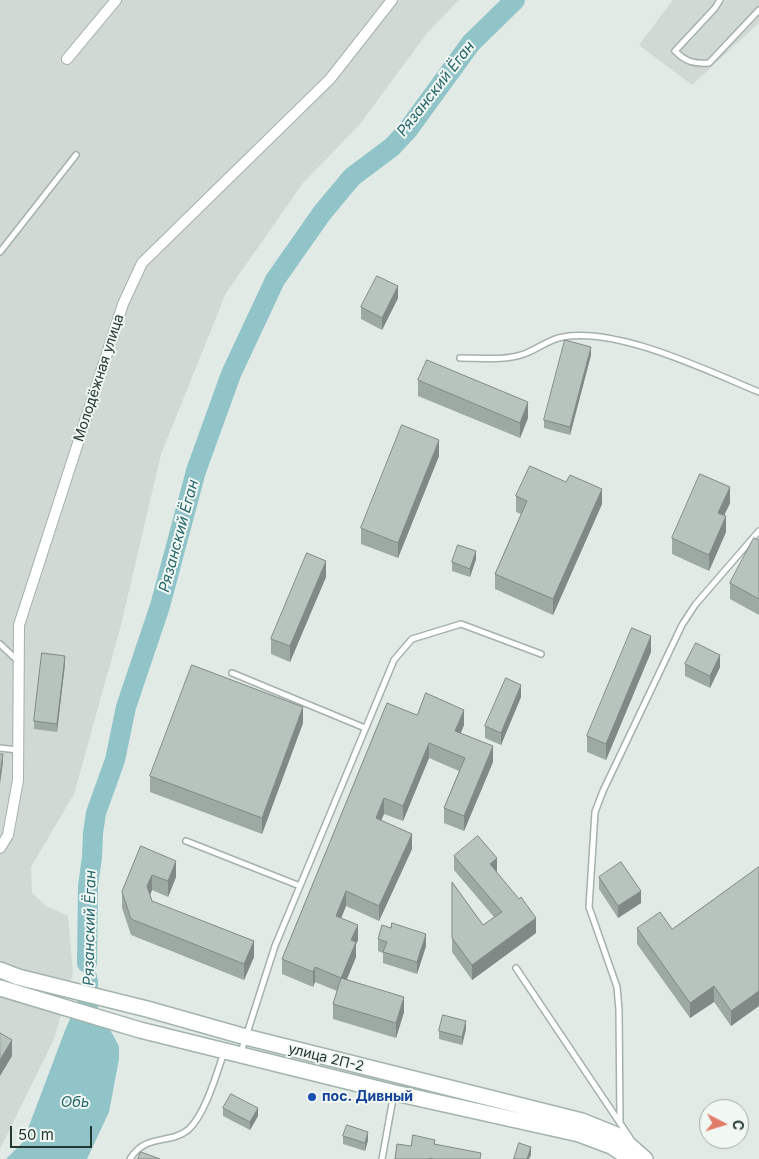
<!DOCTYPE html>
<html>
<head>
<meta charset="utf-8">
<style>
	body { margin:0 }
	#map { position:relative; width:759px; height:1159px; overflow:hidden; background:#e1eae5; font-family:Inter,sans-serif }
	canvas { display:block }
	.north { position:absolute; left:699px; top:1099px; width:50px; height:50px; box-sizing:border-box; background:#f1f7f3; border:1px solid #9faba5; border-radius:50%; rotate:95deg; font-size:14px; font-weight:700; line-height:20px; text-align:center; color:#243831 }
	.north::after { content:''; display:block; margin:auto; width:18px; height:22px; background:#e07c69; clip-path:polygon(50% 0,100% 100%,50% 72%,0 100%) }
	.scale { position:absolute; left:10px; top:1126px; width:82px; height:22px; box-sizing:border-box; border:2px solid #243831; border-top:0; padding-left:6px; font-size:15px; line-height:18px; white-space:nowrap; color:#243831; -webkit-text-stroke:4px #f1f7f3; paint-order:stroke }
</style>
</head>
<body>
<div id="map">
<canvas width="759" height="1159"></canvas>
<div class="north">С</div>
<div class="scale">50 m</div>
</div>
<script>
const ctx = document.querySelector('canvas').getContext('2d');
ctx.lineJoin = 'round';
function fillPath(path, color) { ctx.fillStyle = color; ctx.fill(path, 'evenodd'); }
function trace(path, color, width, dash) { ctx.strokeStyle = color; ctx.lineWidth = width; ctx.lineCap = dash ? 'butt' : 'round'; ctx.setLineDash(dash || []); ctx.stroke(path); }
function label(font, color, halo, rows, align = 'center') {
  ctx.font = font + ' Inter,sans-serif'; ctx.lineWidth = 4; ctx.setLineDash([]); ctx.textBaseline = 'middle'; ctx.strokeStyle = halo; ctx.fillStyle = color; for (const [text, x, y, turn = 0] of rows) {
    ctx.save(); ctx.translate(x, y); ctx.rotate((+turn || 0) * Math.PI / 180); ctx.textAlign = isNaN(turn) ? turn : align; if (halo) ctx.strokeText(text, 0, 0); ctx.fillText(text, 0, 0); ctx.restore();
  }
}
const built = new Path2D(`
	M0,0H459L427,33L360,124L303,183L226,293L161,454L121,625L74,794L31,867L32,893L46,906L68,916L73,973L54,1039L0,1149Z
	M673,0H759V23L692,85L639,45Z`);
const water = new Path2D(`
	M80,936L93,939V958L98,981V1008L119,1046V1059L109,1112L87,1159H6L23,1142L64,1033L83,988L84,976Z`);
const river = new Path2D(`
	M87,963L88,886L92,857L93,833L96,813L115,760L126,707L160,606L196,471L231,374L275,280L322,213L352,177L392,147L407,131L471,43L515,0`);
const lane = new Path2D(`
	M720,0L715,8L675,51C686,62 694,64 709,63L759,10
	M0,252L76,155
	M460,358C482,358 504,361 524,354C538,349 549,339 563,337C618,327 708,371 759,392
	M0,644L18,661
	M232,673L365,728
	M0,748L18,750
	M186,841L300,886
	M516,968L630,1138
	M241,1052L275,946L394,660L412,639L461,624L541,654
	M620,1122L619,1010L617,987L589,907L595,812L603,791L682,625L695,605L759,531
	M130,1159C146,1133 169,1145 188,1130C205,1115 217,1073 224,1052
	M382,1159L394,1093`);
const street = new Path2D(`
	M67,59L116,0
	M0,848L8,835L18,780L19,625L123,304L142,263L330,79L392,0`);
const secondary = new Path2D(`
	M0,970L18,977L147,1009L246,1037L582,1121L619,1136L645,1159
	M0,988L140,1030L395,1093L579,1134L611,1146L631,1159`);
const wall = new Path2D(`
	M398,298L382,330L361,319V307Z
	M591,355L570,435L544,428V420Z
	M418,380L528,418L520,438L418,396Z
	M439,456L398,558L361,544V528Z
	M566,482L602,504L553,615L495,589V574L521,514L516,512V496Z
	M730,503L724,515L726,532L709,571L672,554V538Z
	M759,540V615L730,599V583Z
	M476,559L470,577L452,571V562Z
	M326,577L290,662L271,654V639Z
	M651,652L606,760L587,752V736Z
	M65,664L57,732L34,729V721Z
	M685,664L720,667L710,688L685,676Z
	M521,697L501,745L485,738V726Z
	M417,715L464,725L461,733L493,762L464,831L444,823V808L459,771L429,758L403,821L384,814L381,820L412,849L379,921L346,906L341,918L358,940L356,944V957L347,979L404,1012L396,1038L333,1019V1004L337,991L315,982L313,987L282,974V959Z
	M303,723L262,834L150,792V776Z
	M141,846L176,877L168,897L152,890L150,895L152,901L254,957L244,980L131,935L122,908V892Z
	M454,856L497,873L536,933L472,980L452,952V882L483,925L494,917L454,870Z
	M759,867V1006L731,1026L714,1002L690,1018L637,944V928L672,929Z
	M599,877L641,903L618,918L599,889Z
	M391,928L426,946L417,974L383,963V953L378,951V939Z
	M466,1029L462,1045L439,1039V1031Z
	M223,1108L258,1116L250,1130L223,1116Z
	M343,1136L368,1140L365,1151L343,1144Z`);
const shadedWall = new Path2D(`
	M398,286V298L382,330V318Z
	M591,347V355L570,435V427Z
	M528,402V418L520,438V423Z
	M439,440V456L398,558V543Z
	M730,487V503L718,529V513Z
	M602,489V504L553,615V599Z
	M726,516V532L709,571V555Z
	M476,551V559L470,577V569Z
	M326,561V577L290,662V646Z
	M651,636V652L606,760V744Z
	M720,655V667L710,688V676Z
	M65,656V664L57,732V724Z
	M521,685V697L501,745V733Z
	M303,707V723L262,834V818Z
	M464,710V725L455,746V731Z
	M429,743V758L403,821V806Z
	M493,746V762L464,831V816Z
	M3,754V762L0,784V776Z
	M384,798V814L376,833V818Z
	M412,834V849L379,921V906Z
	M497,858V873L490,864Z
	M176,861V877L168,897V881Z
	M152,875V890L147,902V886Z
	M346,891V906L336,931V916Z
	M641,891V903L618,918V906Z
	M536,918V933L472,980V965Z
	M358,925V940L356,944V957L341,993V978L351,940Z
	M426,934V946L417,974V962Z
	M254,941V957L244,980V964Z
	M315,967V982L313,987V972Z
	M714,986V1002L690,1018V1003Z
	M759,991V1006L731,1026V1011Z
	M404,997V1012L396,1038V1023Z
	M466,1021V1029L462,1045V1037Z
	M12,1040V1056L0,1076V1060Z
	M258,1108V1116L250,1130V1122Z
	M368,1132V1140L365,1151V1143Z
	M531,1147V1155L529,1159H527Z`);
const building = new Path2D(`
	M377,276L398,286L382,318L361,307Z
	M565,340L591,347L570,427L544,420Z
	M427,360L528,402L520,423L418,380Z
	M402,425L439,440L398,543L361,528Z
	M530,466L566,482L570,475L602,489L553,599L495,574L527,501L516,496Z
	M700,474L730,487L718,513L726,516L709,555L672,538Z
	M754,538L759,540V599L730,583Z
	M458,545L476,551L470,569L452,562Z
	M307,553L326,561L290,646L271,639Z
	M632,628L651,636L606,744L587,736Z
	M696,643L720,655L710,676L685,664Z
	M42,653L65,656L57,724L34,721Z
	M192,665L303,707L262,818L150,776Z
	M506,678L521,685L501,733L485,726Z
	M426,693L464,710L455,731L493,746L464,816L444,808L465,758L429,743L403,806L384,798L376,818L412,834L379,906L346,891L336,916L358,925L351,940L356,942L341,978L404,997L396,1023L333,1004L341,978L315,967L313,972L282,959L387,703L417,715Z
	M0,754H3L0,776Z
	M478,836L497,858L490,864L519,899L521,897L536,918L472,965L452,938V882L483,925L502,912L454,856Z
	M141,846L176,861L168,881L152,875L147,886L152,901L254,941L244,964L131,919L122,892Z
	M621,862L641,891L618,906L599,877Z
	M759,867V991L731,1011L714,986L690,1003L637,928L660,912L672,929Z
	M392,923L426,934L417,962L383,952L387,942L378,939L382,925L391,928Z
	M443,1015L466,1021L462,1037L439,1031Z
	M0,1033L12,1040L0,1060Z
	M231,1094L258,1108L250,1122L223,1108Z
	M347,1125L368,1132L365,1143L343,1136Z
	M413,1135L435,1140L434,1144L481,1153L480,1159H434L429,1158V1159H395L397,1144L411,1146Z
	M519,1143L531,1147L527,1159H514Z
	M141,1152L160,1159H138Z`);
const markers = [
	[312,1097,5,"#1a4fb4"]
];
const streetNames = [
	["Молодёжная улица",99,378,-72],
	["улица 2П-2",326,1058,14]
];
const transitNames = [
	["пос. Дивный",322,1097]
];
const waterNames = [
	["Рязанский Ёган",436,89,-52],
	["Рязанский Ёган",179,536,-75],
	["Рязанский Ёган",90,928,-89],
	["Обь",75,1102]
];
fillPath(built, '#d0d9d4');
fillPath(water, '#90c4c8');
trace(river, '#90c4c8', 20);
trace(lane, '#a5b1ab', 8);
trace(street, '#a5b1ab', 12);
trace(secondary, '#a2b4ac', 18);
trace(lane, '#fff', 5);
trace(street, '#fff', 10);
trace(secondary, '#fff', 15);
fillPath(wall, '#9da9a3');
fillPath(shadedWall, '#808985');
fillPath(building, '#b7c4be');
trace(building, '#808985', 1);
for (const [x, y, r, color] of markers) { const dot = new Path2D(); dot.arc(x, y, r, 0, 2 * Math.PI); ctx.fillStyle = color; ctx.fill(dot); trace(dot, '#f1f7f3', 2); }
label('14px', '#243831', '#f1f7f3', streetNames);
label('bold 14px', '#164399', '#f1f7f3', transitNames, 'left');
label('italic 15px', '#26676c', '#f1f7f3', waterNames);
</script>
</body>
</html>
